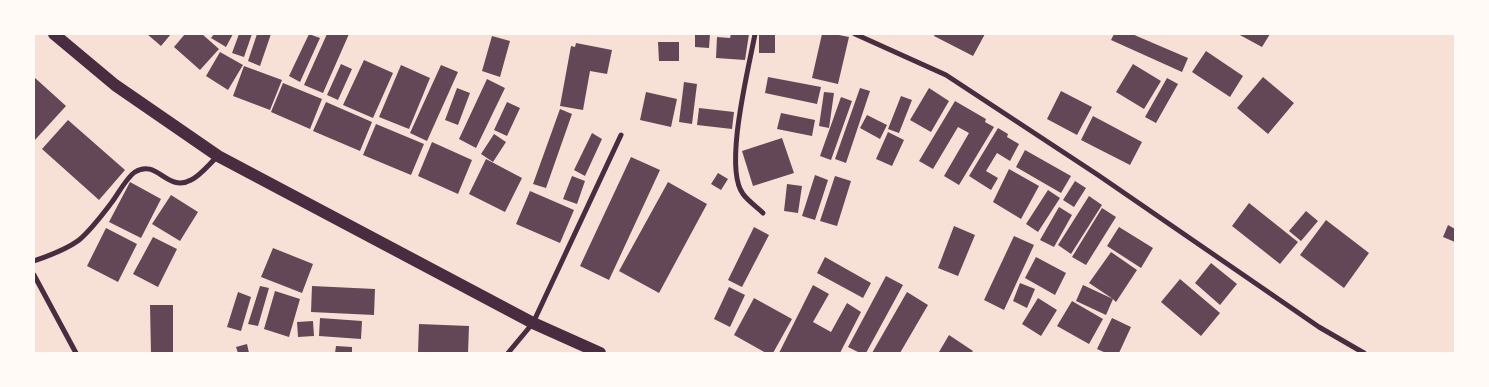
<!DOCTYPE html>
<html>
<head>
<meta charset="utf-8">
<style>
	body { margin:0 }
	#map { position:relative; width:1489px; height:387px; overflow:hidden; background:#f7e1d7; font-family:Barlow,sans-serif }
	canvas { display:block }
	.frame { position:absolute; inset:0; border:35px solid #fffaf5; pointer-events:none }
</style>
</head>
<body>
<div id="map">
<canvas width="1489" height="387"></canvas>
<div class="frame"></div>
</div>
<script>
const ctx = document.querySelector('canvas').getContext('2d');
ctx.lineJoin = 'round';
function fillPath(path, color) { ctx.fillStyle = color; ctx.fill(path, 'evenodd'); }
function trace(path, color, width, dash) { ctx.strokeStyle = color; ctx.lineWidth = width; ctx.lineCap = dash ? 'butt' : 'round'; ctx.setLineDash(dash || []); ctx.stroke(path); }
const building = new Path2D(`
	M147,34H171L161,46Z
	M185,34H202L219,49L200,70L174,47Z
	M214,34H233L226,47L211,38Z
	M239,34H252L244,57L232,53Z
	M257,34H271L260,66L248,61Z
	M309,34L320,38L300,82L289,76Z
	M327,34H349L323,93L304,85Z
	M695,34H710L709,48L695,47Z
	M731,34H749L745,60L716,58L717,37L730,38Z
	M759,34H775V53H759Z
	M822,34H834L849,37L838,84L812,78Z
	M935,34H985L973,56L934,36Z
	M1114,34H1132L1188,58L1182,72L1111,40Z
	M1238,34H1270L1262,47Z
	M492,36L510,41L500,77L482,71Z
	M658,42H679V61H659Z
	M576,43L612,50L607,74L590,71L583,110L560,106L571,46L575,47Z
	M1206,51L1243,76L1230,97L1192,72Z
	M220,52L243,65L228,90L206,76Z
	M364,60L393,73L373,118L343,105Z
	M341,64L352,69L338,100L327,95Z
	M1133,64L1161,81L1144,109L1116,92Z
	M401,65L430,78L409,129L379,117Z
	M441,65L458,72L427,141L410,133Z
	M244,66L282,80L270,110L233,96Z
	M34,77L66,106L34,141Z
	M768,77L821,87L817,104L765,93Z
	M1263,77L1294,103L1268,134L1237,108Z
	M1167,78L1178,84L1156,123L1145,117Z
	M487,79L505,88L476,148L459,139Z
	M684,82L697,84L692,124L679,122Z
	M283,83L322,99L310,129L271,112Z
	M457,88L470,93L458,125L445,120Z
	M860,88L870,91L846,163L835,159Z
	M929,88L949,101L931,132L910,120Z
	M1061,91L1092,107L1077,135L1047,119Z
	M646,92L677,99L671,127L640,120Z
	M824,92L834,93L829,128L819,126Z
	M901,96L912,100L899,133L888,129Z
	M841,97L852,101L831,160L820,156Z
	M955,101L986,119L985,122L994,127L959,185L944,176L969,133L958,127L933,169L919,161Z
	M326,102L372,122L360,151L313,131Z
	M507,102L520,108L507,136L494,130Z
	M699,108L734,112L732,129L697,125Z
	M560,109L572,114L546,188L533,184Z
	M781,113L815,120L812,136L777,129Z
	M867,115L887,125L880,139L860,128Z
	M1093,116L1142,142L1130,165L1081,140Z
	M68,120L125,170L99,200L42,149Z
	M376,124L424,144L411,175L363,155Z
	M998,128L1008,134L1007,137L1019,144L1010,161L997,153L986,171L998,178L991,190L969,176Z
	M888,132L904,140L892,166L876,159Z
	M592,133L602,139L585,176L574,170Z
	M494,134L506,142L493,162L481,154Z
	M782,138L794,173L753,186L742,151Z
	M432,142L472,160L458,194L418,176Z
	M1025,150L1071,176L1061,193L1016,167Z
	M631,157L660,170L609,280L580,266Z
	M486,159L522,178L505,212L469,194Z
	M1009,169L1039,186L1021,219L993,202Z
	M718,173L728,179L721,190L711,184Z
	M815,175L828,180L815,220L802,216Z
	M572,176L585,181L577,204L563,199Z
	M835,176L851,181L837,226L820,221Z
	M1075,181L1086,188L1074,207L1063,200Z
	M130,182L161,199L141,238L109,222Z
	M668,182L707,204L659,293L619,271Z
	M787,184L802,186L798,213L784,211Z
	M1048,190L1060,198L1038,232L1026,224Z
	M530,191L574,210L560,243L516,224Z
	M171,195L198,212L180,241L152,224Z
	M1089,196L1102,205L1071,254L1058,245Z
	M1249,203L1298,242L1280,264L1232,226Z
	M1059,207L1072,215L1054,247L1040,240Z
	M1102,208L1116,217L1086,265L1072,257Z
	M1306,211L1318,221L1301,241L1289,231Z
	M1326,220L1369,253L1344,288L1300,255Z
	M1448,225L1455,229V242L1443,237Z
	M954,226L975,235L958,276L938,268Z
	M754,227L769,235L742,287L728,280Z
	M1119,227L1153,248L1141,268L1107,246Z
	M106,228L137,244L118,282L87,266Z
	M1014,236L1034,245L1004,310L984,300Z
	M153,237L177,249L158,287L133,274Z
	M273,248L313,264L302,293L261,277Z
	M1111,252L1137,270L1116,302L1113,299L1106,315L1076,301L1083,285L1113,299L1089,283Z
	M825,257L871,283L863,298L817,273Z
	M1036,257L1066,273L1055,295L1025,278Z
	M1211,263L1237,284L1220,305L1195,283Z
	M886,276L903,285L866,353H860L848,347Z
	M1180,279L1220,313L1201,336L1161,302Z
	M1020,283L1035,289L1027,308L1013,301Z
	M813,285L829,294L813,322L831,332L847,303L861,312L840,353H779Z
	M260,286L269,288L258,326L248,324Z
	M312,286L375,289L374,315L311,312Z
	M729,287L745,295L730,327L714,319Z
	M275,291L300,299L289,337L264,329Z
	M238,292L251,297L241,331L227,327Z
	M907,292L928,305L900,353H872Z
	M754,298L792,319L773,353H766L734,335Z
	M1038,298L1057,310L1041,336L1022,324Z
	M1072,301L1103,319L1089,344L1057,326Z
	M150,305H173V353H151Z
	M320,318L362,321L361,339L319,336Z
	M1112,318L1131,327L1119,353H1106L1097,349Z
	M313,321L314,336L298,337L297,322Z
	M419,324L469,326L468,353H418Z
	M949,335L973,351L971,353L939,352Z
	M247,344L249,353H238L236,347Z
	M336,346L352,347V353H335Z`);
const minor = new Path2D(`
	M755,34C749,67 723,168 743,194C748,201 757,207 763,213
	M855,34L946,75L1098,175L1319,327L1364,353
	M34,261C48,256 66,250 79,240C91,230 102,215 112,202C118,194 127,177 135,172C157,158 167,193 191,180C201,175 209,164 217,157
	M34,275L76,353
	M508,353L533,323L621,135`);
const primary = new Path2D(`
	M54,34L115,85L218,156L533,323L600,353`);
fillPath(building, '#644757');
trace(minor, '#4a2c40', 5);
trace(primary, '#4a2c40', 12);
</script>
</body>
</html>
